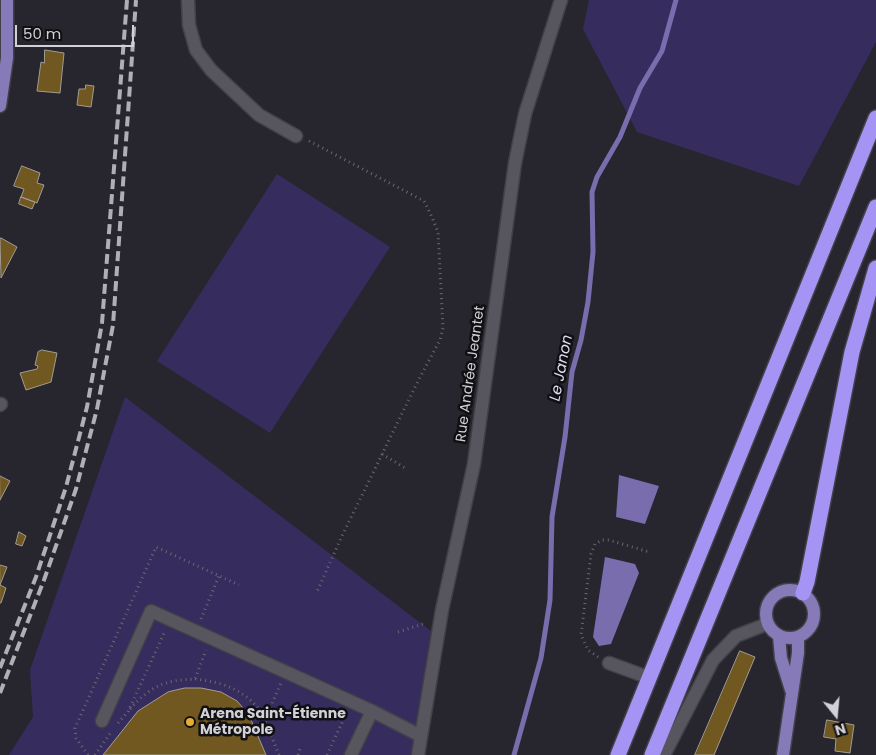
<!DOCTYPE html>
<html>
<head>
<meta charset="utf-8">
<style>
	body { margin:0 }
	#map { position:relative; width:876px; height:755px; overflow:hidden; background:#27262f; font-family:Poppins,sans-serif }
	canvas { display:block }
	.north { position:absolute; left:811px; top:690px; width:50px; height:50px; -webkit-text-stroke:4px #101013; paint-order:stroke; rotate:163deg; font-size:14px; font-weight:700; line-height:20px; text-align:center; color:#d2d1d7 }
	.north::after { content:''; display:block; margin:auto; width:18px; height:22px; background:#d2d1d7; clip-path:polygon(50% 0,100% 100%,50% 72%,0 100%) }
	.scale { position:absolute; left:15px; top:25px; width:119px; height:22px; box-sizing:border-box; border:2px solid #d2d1d7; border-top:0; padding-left:6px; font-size:15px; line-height:18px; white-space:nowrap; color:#d2d1d7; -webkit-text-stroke:4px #101013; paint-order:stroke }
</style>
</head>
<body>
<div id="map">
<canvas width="876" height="755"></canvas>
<div class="north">N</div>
<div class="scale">50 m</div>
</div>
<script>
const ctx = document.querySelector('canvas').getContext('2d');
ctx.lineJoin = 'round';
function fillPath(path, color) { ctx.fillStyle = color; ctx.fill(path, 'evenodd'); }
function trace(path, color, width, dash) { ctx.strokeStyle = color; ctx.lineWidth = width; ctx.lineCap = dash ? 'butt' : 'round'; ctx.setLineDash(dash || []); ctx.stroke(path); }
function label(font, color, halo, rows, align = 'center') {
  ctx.font = font + ' Poppins,sans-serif'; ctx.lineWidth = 5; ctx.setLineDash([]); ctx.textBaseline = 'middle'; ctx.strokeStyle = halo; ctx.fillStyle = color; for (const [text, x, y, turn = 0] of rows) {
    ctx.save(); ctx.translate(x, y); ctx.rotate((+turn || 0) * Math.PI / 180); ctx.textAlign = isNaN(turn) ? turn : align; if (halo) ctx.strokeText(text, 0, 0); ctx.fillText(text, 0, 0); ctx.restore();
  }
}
const green = new Path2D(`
	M589,0H876V42L799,186L637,132L583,29Z
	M277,174L390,247L270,433L157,361Z
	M125,397L431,631L411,755H9L33,717L30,670Z`);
const water = new Path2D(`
	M619,475L659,486L645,524L616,517Z
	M605,557L635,564L639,573L611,644L599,646L593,637Z`);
const stream = new Path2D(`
	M514,755L541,658L550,600L552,517L565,437L572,372L581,340L588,302L593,252L592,192L597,177L620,137L640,88L662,51L676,0`);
const building = new Path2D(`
	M45,50L64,53L60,93L37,91L41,62L44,63Z
	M86,85L94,86L91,107L77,105L79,89H85Z
	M22,166L40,173L37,183L44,185L37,203L21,197L24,189L14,186Z
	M21,197L35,202L32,209L19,204Z
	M1,238L17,247L1,278L0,240Z
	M42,350L57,353L51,382L26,390L20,373L37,369L38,366L35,365L38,352Z
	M0,476L10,481L0,500Z
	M19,532L26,536L22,546L16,544Z
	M0,565L7,567L0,585Z
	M0,585L6,588L1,603H0Z
	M740,651L755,657L714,755H695Z
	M185,688H201L221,692L237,701L249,715L266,755H103L138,711L168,692Z
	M827,720L854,725L850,753L835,751L836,739L824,737Z`);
const path = new Path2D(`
	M309,141L424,201L431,215L438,232L443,328L440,340L418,381L341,538L316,594
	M382,454L405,468
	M201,619L219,576
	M398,632L426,623
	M598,657L588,650L581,635L591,554L595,544L602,540H609L649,552
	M195,679C223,682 245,690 262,713
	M130,709C151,686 164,680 195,679L206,650
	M118,723L128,712L165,631
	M88,755L76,738L75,728L156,547L239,585
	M95,755L111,732
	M279,755L262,713L270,708L281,683
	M298,755L300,749
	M327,755L347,712`);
const minor = new Path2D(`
	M188,0L189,25L196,50L211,70L259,115L296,136
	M0,405L1,404
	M609,663L650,678
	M102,721L151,611L372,711
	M351,755L372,711L421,736
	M418,755L442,610L474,464L515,163L525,114L561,0
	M664,755L713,660L736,636L767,624`);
const major = new Path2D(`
	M0,106L7,58V0
	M766 614a24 24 0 1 1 48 0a24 24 0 1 1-48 0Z
	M779,636L781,658L791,690
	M783,755L798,653V638`);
const highway = new Path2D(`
	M803,593L807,582L852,352L876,268
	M618,755L876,118
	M652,755L876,207`);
const rail = new Path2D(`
	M0,668L36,577L66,487L87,407L102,323L127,0
	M0,693L44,580L76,489L97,409L113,325L136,0`);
const markers = [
	[190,722,5,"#e5ad35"]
];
const streetNames = [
	["Rue Andrée Jeantet",471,374,-82]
];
const poiNames = [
	["Arena Saint-Étienne",200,714],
	["Métropole",200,730]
];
const waterNames = [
	["Le Janon",562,368,-79]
];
fillPath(green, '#372c5e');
fillPath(water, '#796dae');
trace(stream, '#796dae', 5);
fillPath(building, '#715720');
trace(building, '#a29d93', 1);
trace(minor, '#424149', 15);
trace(major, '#424149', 15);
trace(highway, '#424149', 18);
trace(path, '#6a6971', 3, [1, 4]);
trace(minor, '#57565f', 12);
trace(major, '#867bb8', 12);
trace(highway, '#a694f4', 15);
trace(rail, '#b0afb6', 4, [10, 5]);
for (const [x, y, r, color] of markers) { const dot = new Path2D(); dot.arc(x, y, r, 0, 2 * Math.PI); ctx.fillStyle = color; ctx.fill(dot); trace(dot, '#101013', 2); }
label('14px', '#d2d1d7', '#101013', streetNames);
label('bold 14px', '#d2d1d7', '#101013', poiNames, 'left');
label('italic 15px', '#e2dff3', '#101013', waterNames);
</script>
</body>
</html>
